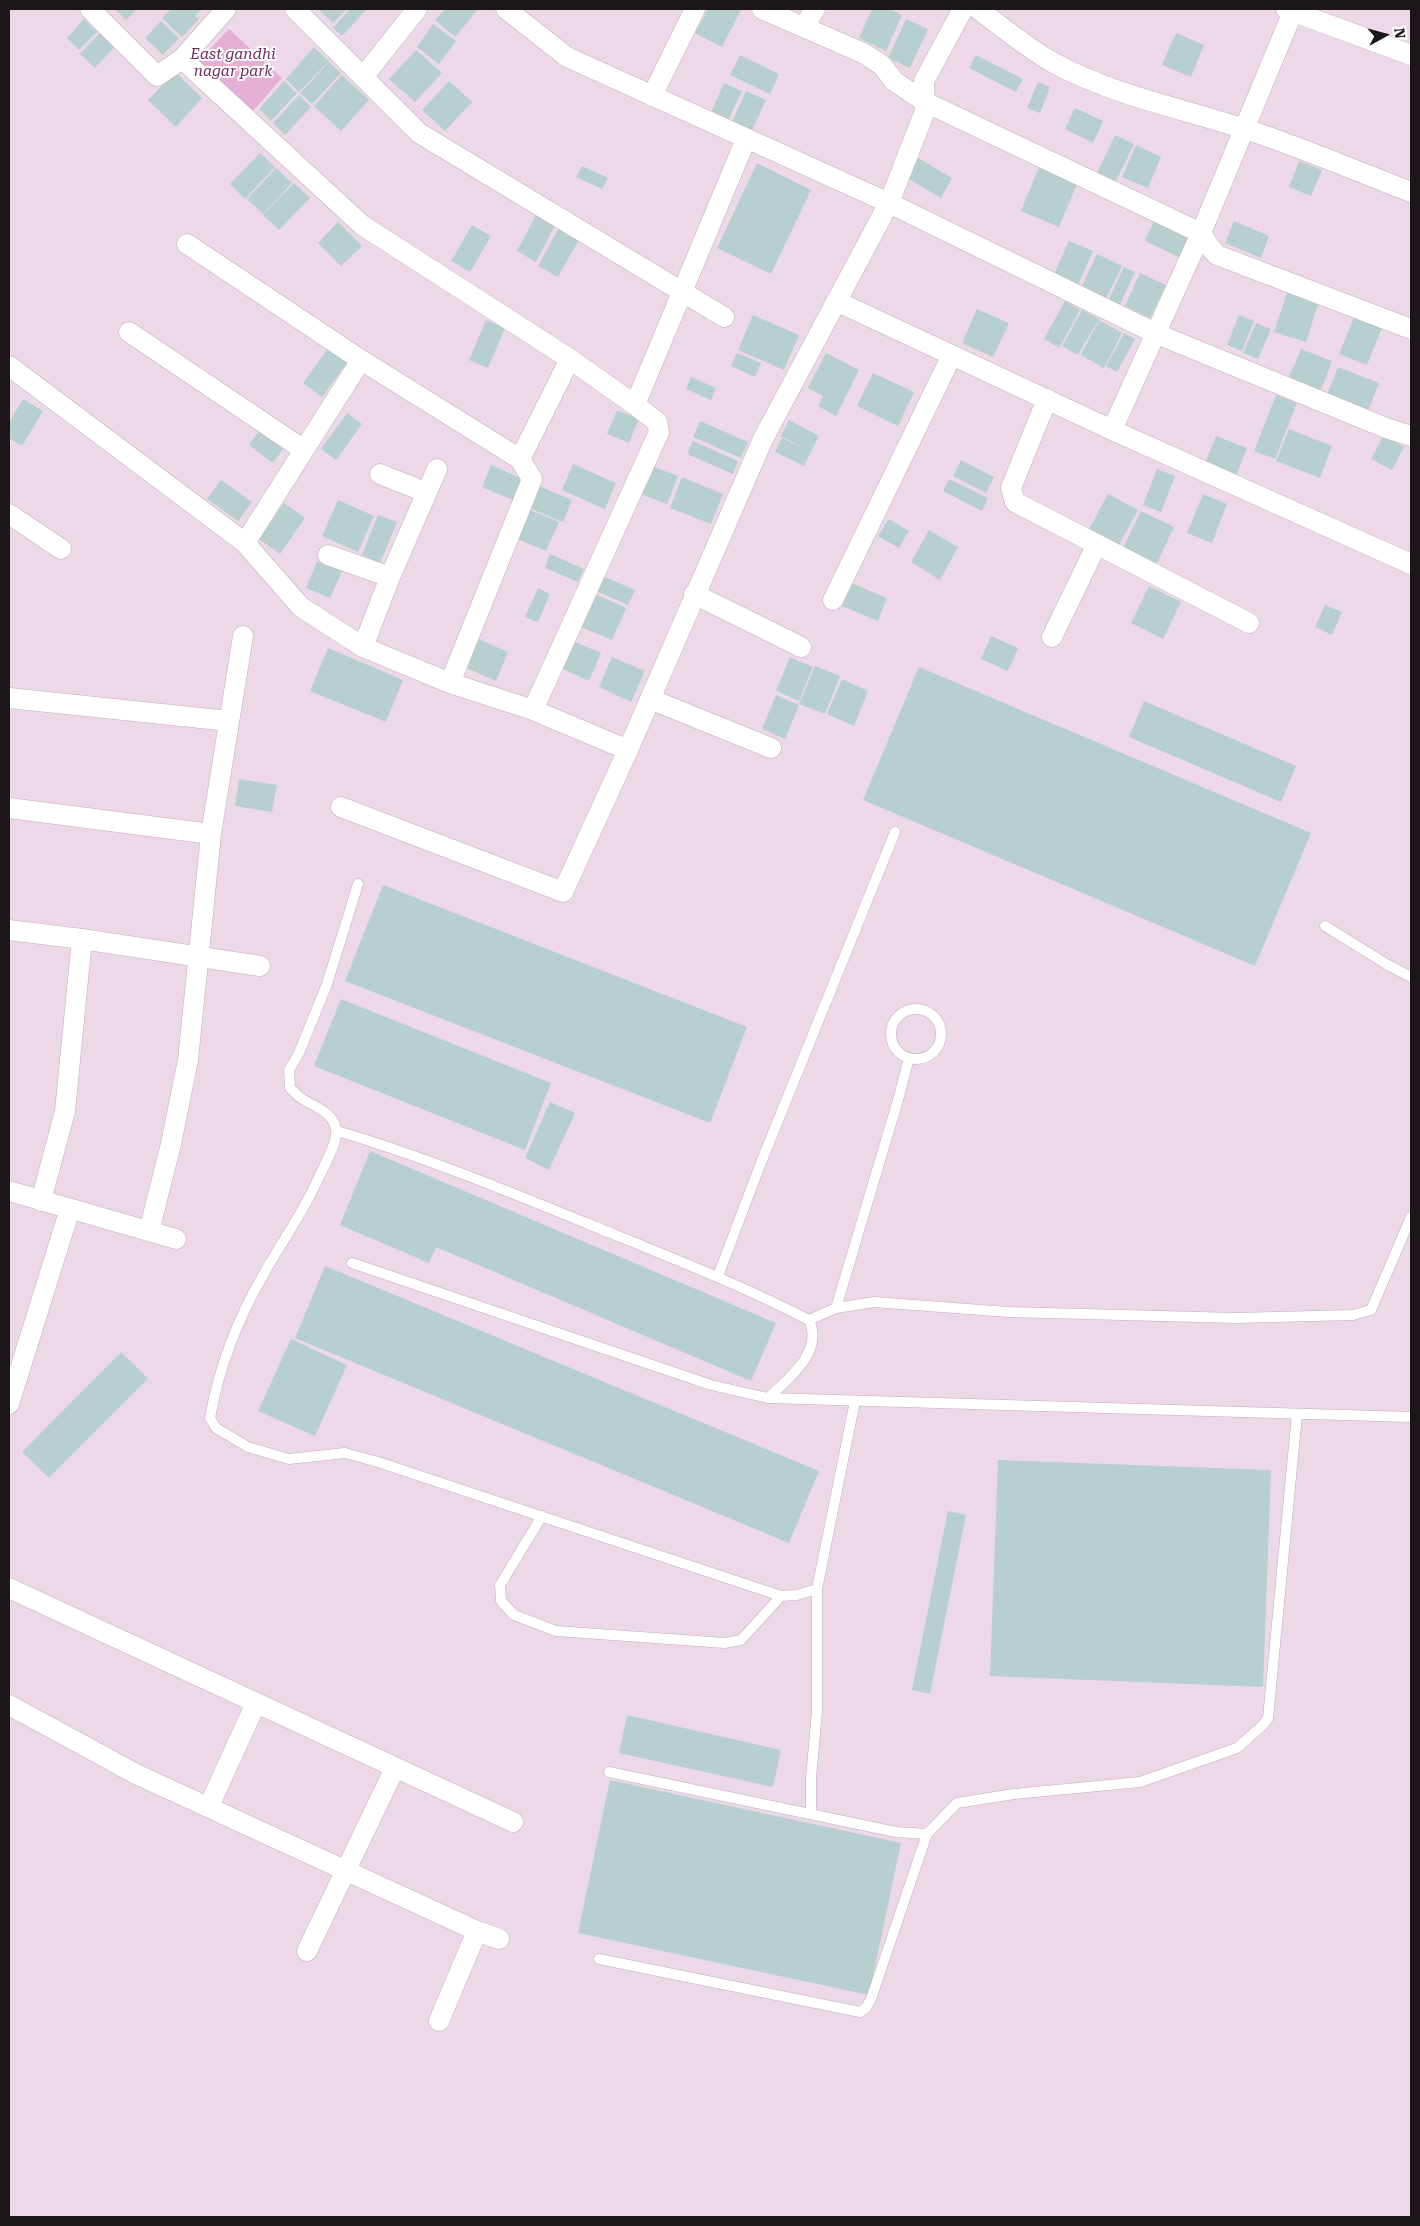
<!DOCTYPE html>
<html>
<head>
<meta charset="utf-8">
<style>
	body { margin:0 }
	#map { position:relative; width:1420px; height:2226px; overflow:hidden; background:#ecd8e6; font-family:"Roboto Serif",serif }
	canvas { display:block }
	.frame { position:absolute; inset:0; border:10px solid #1c161a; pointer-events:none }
	.north { position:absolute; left:1360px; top:10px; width:50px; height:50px; -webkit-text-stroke:4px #fff; paint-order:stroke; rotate:83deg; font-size:14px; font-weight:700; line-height:20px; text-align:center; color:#1c161a }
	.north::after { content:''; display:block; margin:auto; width:18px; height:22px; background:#1c161a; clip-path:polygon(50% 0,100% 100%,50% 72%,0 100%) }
</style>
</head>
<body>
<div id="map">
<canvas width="1420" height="2226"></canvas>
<div class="frame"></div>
<div class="north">N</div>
</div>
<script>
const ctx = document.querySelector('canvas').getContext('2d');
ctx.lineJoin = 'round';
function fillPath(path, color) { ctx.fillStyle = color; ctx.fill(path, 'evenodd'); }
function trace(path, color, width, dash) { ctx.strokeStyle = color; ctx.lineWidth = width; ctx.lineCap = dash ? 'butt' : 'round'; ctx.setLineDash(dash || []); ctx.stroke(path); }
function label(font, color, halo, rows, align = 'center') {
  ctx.font = font + ' "Roboto Serif",serif'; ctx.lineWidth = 4; ctx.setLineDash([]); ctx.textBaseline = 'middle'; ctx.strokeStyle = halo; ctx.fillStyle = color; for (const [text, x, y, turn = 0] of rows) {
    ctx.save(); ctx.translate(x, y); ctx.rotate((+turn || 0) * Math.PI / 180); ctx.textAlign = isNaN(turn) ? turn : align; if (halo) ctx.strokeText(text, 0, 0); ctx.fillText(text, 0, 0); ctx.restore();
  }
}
const green = new Path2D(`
	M229,29L282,78L252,112L198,62Z`);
const building = new Path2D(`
	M115,9H137L126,20Z
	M171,9H202L195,16L199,19L182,37L162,18Z
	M318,9H347L333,23Z
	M350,9H367L342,36L333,28Z
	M445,9H478L455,37L435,20Z
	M708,9L741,10L722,47L695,33Z
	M872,9H890L902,15L886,51L859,38Z
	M84,19L97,32L79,50L67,38Z
	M906,19L928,29L910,68L888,58Z
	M161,21L179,38L163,55L145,38Z
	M433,24L456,41L439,64L417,47Z
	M101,32L115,46L95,68L80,54Z
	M1176,33L1204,45L1191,77L1162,65Z
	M314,47L329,61L299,92L286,79Z
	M416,50L442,73L415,102L389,79Z
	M740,55L779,74L770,94L730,75Z
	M976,55L1023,79L1016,92L969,68Z
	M329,62L341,73L312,104L300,93Z
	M175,72L202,98L176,127L148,100Z
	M342,75L369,100L341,131L314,106Z
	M284,81L297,93L271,121L259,109Z
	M449,81L472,102L445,131L422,110Z
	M1038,82L1050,87L1040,113L1027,108Z
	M724,83L742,91L727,123L710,115Z
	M746,91L766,100L750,135L730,126Z
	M299,95L311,107L285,135L273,123Z
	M1075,108L1103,121L1093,143L1065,129Z
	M1115,135L1134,144L1116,181L1097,173Z
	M1136,145L1161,157L1148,188L1122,177Z
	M260,153L275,167L245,199L230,184Z
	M918,158L952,178L941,198L907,178Z
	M1299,161L1322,170L1311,196L1289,187Z
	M757,163L811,190L771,274L717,248Z
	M582,166L608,178L602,189L576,177Z
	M1039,167L1077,184L1059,227L1021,211Z
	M276,168L292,183L263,214L247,199Z
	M294,183L310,198L279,230L263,215Z
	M1157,214L1193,231L1181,258L1145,241Z
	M536,215L555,225L536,262L517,251Z
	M1234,221L1269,236L1261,258L1225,243Z
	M338,222L362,246L341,266L318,243Z
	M472,225L491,236L470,272L451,261Z
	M559,228L579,240L558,277L538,266Z
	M1069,241L1093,251L1077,287L1053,276Z
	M1097,254L1122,266L1106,299L1081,288Z
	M1124,267L1135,272L1120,305L1109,299Z
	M1140,273L1166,285L1150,318L1125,306Z
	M1287,293L1318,304L1306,342L1274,332Z
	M1065,301L1080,310L1059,348L1044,339Z
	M977,309L1009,323L993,357L962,343Z
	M1082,310L1099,319L1078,355L1062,346Z
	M753,315L799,335L784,370L738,350Z
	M1239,315L1254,321L1242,351L1227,345Z
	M1354,317L1382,328L1367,365L1339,354Z
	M486,320L505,328L488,368L469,360Z
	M1099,320L1122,333L1104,368L1081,355Z
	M1256,323L1271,329L1258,359L1243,353Z
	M1124,333L1135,339L1117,372L1106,366Z
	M330,346L349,360L322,397L303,383Z
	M1301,349L1332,361L1319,395L1287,382Z
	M737,353L761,363L755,377L731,366Z
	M826,353L859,370L836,416L818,406L823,396L808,388Z
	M1338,367L1379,383L1368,411L1327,395Z
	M873,373L914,392L898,426L857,406Z
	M691,377L716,388L711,400L686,389Z
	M1276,395L1297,403L1275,459L1254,451Z
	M23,399L43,411L22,446L9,438V423Z
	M617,410L639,419L629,443L607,434Z
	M347,413L362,424L336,460L321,449Z
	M789,420L819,436L804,466L775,452L782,438L808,451L781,436Z
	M700,421L748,442L741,458L693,437Z
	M1289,429L1332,446L1320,478L1276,461Z
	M259,431L283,449L273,463L249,445Z
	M1384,435L1404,447L1392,470L1371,459Z
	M1216,436L1247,448L1235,479L1204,466Z
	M693,441L738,461L733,474L687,454Z
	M961,460L994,477L986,493L953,476Z
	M573,464L616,483L605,509L562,490Z
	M491,465L527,481L518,502L482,487Z
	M649,465L678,476L667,504L638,493Z
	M1157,469L1175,476L1161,512L1143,505Z
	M682,477L723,494L711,524L670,508Z
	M949,479L988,498L982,511L943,491Z
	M221,480L252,502L238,521L207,499Z
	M539,486L572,500L563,522L529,508Z
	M1108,494L1138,510L1119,545L1089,529Z
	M1203,494L1227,504L1212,543L1187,533Z
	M338,500L374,516L358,552L322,536Z
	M284,503L305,518L280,554L259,539Z
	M528,509L559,522L546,551L515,538Z
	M1141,511L1174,527L1156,565L1123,548Z
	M378,515L397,522L380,563L362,555Z
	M889,519L909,531L899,548L878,536Z
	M929,530L958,547L940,580L911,562Z
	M550,554L584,569L578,582L545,568Z
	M317,561L342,571L330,598L306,588Z
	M602,576L635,590L628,605L596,591Z
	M851,583L887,598L878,621L842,606Z
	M1149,586L1181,602L1163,639L1131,623Z
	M538,588L550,594L538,622L525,617Z
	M595,594L626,608L612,640L581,627Z
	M1325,605L1342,612L1332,635L1315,627Z
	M991,636L1018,648L1008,671L981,659Z
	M474,637L508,652L496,681L462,666Z
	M575,642L601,653L589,681L563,669Z
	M328,648L403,680L386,722L310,691Z
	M612,657L645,671L631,702L599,687Z
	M790,657L813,667L799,701L776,691Z
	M815,666L840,676L825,714L799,704Z
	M919,667L1311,833L1255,966L863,800Z
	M842,679L868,691L854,726L827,714Z
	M776,695L799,705L785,739L762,729Z
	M1144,701L1296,766L1281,802L1129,737Z
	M239,779L277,785L272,812L235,806Z
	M383,885L747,1027L710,1123L345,981Z
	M341,999L551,1083L525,1150L314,1066Z
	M550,1102L575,1113L549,1170L525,1158Z
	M370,1151L776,1323L751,1381L436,1247L429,1263L340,1225Z
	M325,1266L819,1471L789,1543L295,1338Z
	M291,1339L347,1365L315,1436L258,1411Z
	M121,1352L148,1379L49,1478L22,1452Z
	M998,1460L1271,1470L1263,1687L990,1676Z
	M948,1511L966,1515L930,1694L912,1690Z
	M627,1715L781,1750L773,1787L619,1753Z
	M610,1780L901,1843L869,1995L578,1933Z`);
const service = new Path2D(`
	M358,884L327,984L299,1053L289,1070L290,1088C293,1091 297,1095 301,1098C314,1107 332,1111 336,1129C339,1140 323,1168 318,1179C304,1211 283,1240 266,1270C239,1316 219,1366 210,1418L216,1428L248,1447L289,1459L345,1453L378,1462L781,1596L797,1595L817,1589
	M1325,926L1388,965L1411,977
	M891 1034a25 25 0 1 1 50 0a25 25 0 1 1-50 0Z
	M337,1131C422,1156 505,1190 586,1223C662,1254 737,1283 809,1320C824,1352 788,1379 768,1398
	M352,1263L711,1385L768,1398L1411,1417
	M718,1276L762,1160L895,832
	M836,1308L898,1100L909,1058
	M809,1320L836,1308L874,1302L1008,1312L1237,1318L1353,1315L1371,1310L1411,1217
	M542,1516L500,1585L501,1601L514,1615L556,1631L725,1643L741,1640L781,1596
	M609,1772L896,1832L927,1834L957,1803L1014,1794L1140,1782L1237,1748L1263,1725L1268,1718L1297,1414
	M811,1814V1778L817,1711V1589L855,1401
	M599,1959L860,2012L866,2008L871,1999L927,1834`);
const minor = new Path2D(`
	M90,9L157,76L182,59L362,225L570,359L635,405
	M295,9L419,133L724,317
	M506,9L567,57L889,203L1157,334L1386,428L1411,436
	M762,9L863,53L882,65L894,81L925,102L1201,233L1209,246L1217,255L1411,329
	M978,9C1002,27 1026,47 1052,62C1112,95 1181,108 1245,129C1301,147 1356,171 1411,192
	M1286,9L1411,55
	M804,27L815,9
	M182,59L226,9
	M363,77L417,9
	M652,96L695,9
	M187,244L361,360L520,459L532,479L450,683
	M836,301L1112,430L1411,564
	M129,332L304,450
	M9,366L245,543L301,607L363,647L450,683L533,710L628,750
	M1047,399L1011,488L1015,502L1249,623
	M1112,430L1201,233L1294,9
	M520,459L570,359
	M380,474L425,492
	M9,514L61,549
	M245,543L361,360
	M328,555L390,577
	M694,594L801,647
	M833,600L952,355
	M1052,637L1097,544
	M363,647L390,577L437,469
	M9,698L229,721
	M650,699L771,748
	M533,710L659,432L657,422L635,405L746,139
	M341,807L563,892L628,750L763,439L889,203L925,111L924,81L963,9
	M9,808L211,834
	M9,930L82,939L260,966
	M9,1191L176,1239
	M41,1201L65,1111L82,939
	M149,1231L171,1144L188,1060L211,834L243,636
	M9,1404L70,1209
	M9,1588L513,1822
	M9,1705L136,1774L477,1931L499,1939
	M209,1806L256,1703
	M307,1951L395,1768
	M439,2021L477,1931`);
const parkNames = [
	["East gandhi",233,55],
	["nagar park",233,72]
];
fillPath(green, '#e5aed5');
fillPath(building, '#b7d0cf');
trace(service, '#c0adba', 11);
trace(minor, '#c0adba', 21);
trace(service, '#fff', 10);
trace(minor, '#fff', 20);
label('italic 15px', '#6f2960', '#fff', parkNames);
</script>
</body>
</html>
